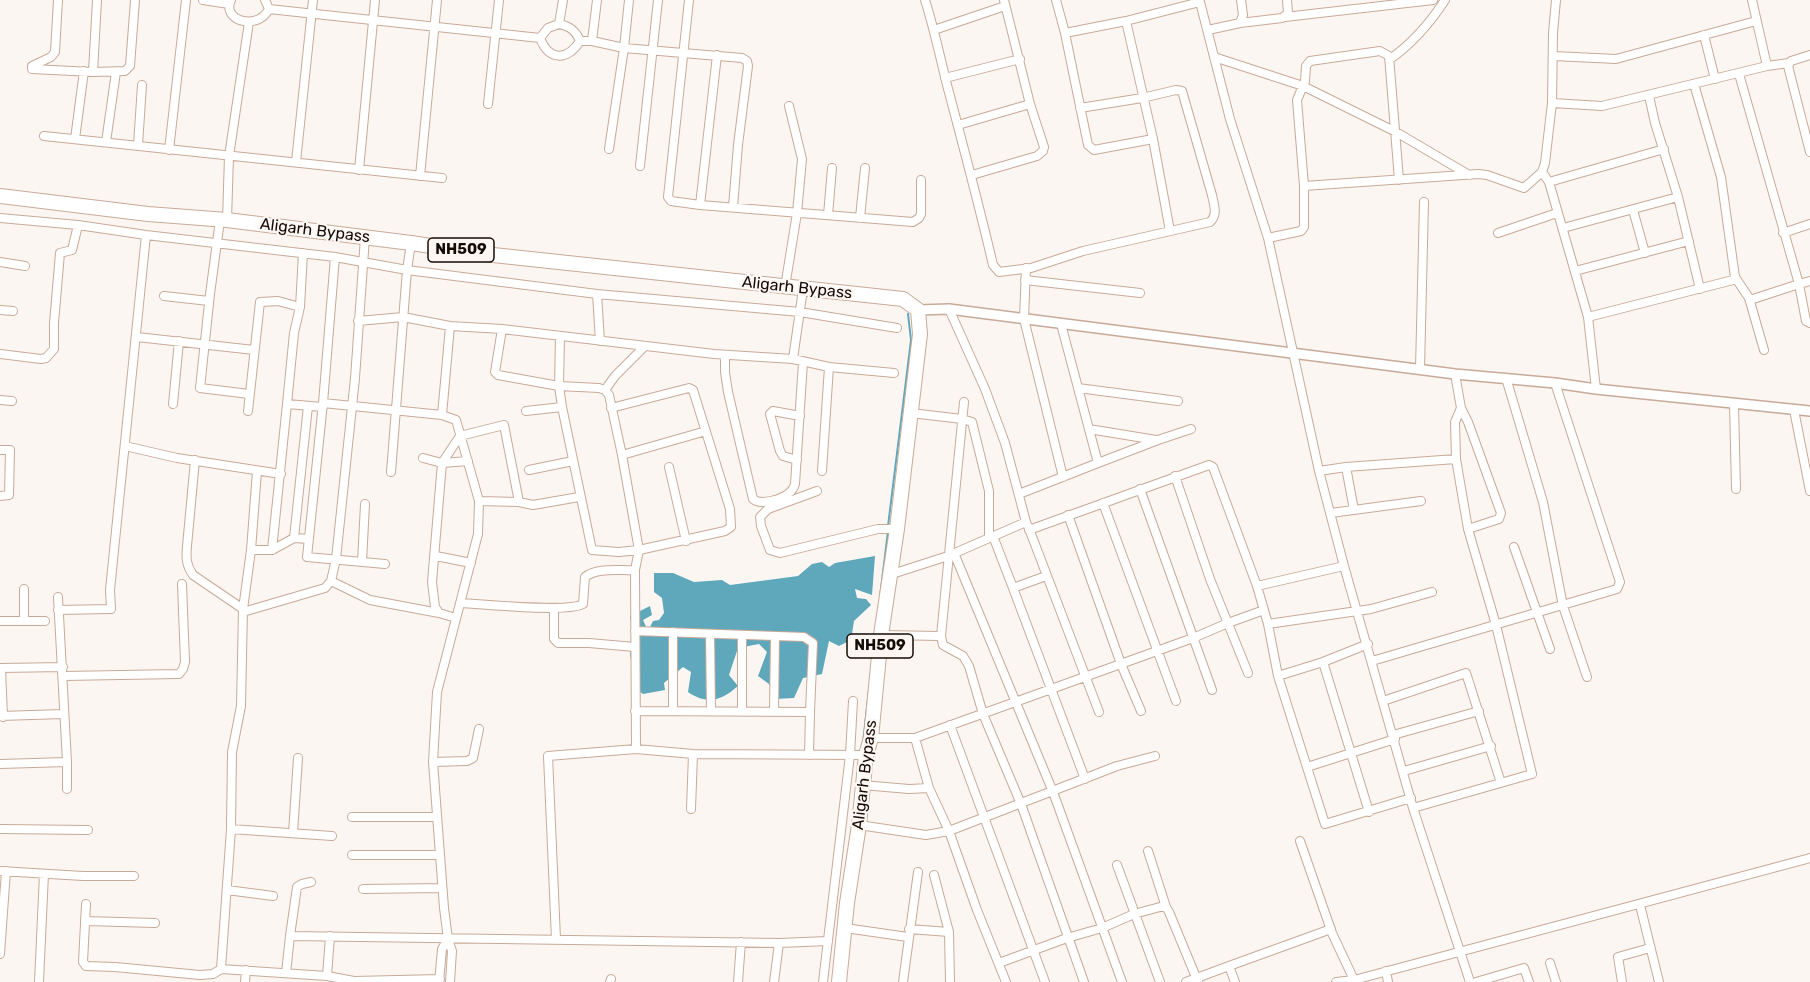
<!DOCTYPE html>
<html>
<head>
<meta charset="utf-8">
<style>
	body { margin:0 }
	canvas { display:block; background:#fcf6f2 }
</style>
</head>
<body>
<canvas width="1810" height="982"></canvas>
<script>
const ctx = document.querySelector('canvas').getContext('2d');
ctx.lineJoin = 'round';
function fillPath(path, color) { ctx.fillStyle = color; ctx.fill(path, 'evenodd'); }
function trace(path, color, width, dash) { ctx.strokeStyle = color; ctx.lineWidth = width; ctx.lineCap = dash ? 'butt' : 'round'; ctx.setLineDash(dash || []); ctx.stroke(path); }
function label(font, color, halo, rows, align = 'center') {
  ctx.font = font + ' Rubik,sans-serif'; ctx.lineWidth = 4.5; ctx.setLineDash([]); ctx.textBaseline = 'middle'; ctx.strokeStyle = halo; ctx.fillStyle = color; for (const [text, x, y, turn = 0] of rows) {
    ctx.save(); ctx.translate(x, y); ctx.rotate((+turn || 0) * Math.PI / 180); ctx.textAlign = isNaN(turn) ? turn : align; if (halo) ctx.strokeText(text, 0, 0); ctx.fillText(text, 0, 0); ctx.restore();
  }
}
const water = new Path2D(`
	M875,556L872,595L855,589L857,598L866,599L871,605L854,621L851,640L839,646L829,641L822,674L803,678L794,698L775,699L769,684L758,676L767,652L759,644L738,648L729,675L738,686C721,701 707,705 688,692L691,672L683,667L664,683L665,690L643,694L636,689L630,654L633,635L630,616L650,606L652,615L643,620L648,631L653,621L659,620L664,613L662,598L654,592V573H673L694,582L722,580L730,585L798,576L812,564L822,562L829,567L835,563Z`);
const stream = new Path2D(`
	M888,526L911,340L908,314
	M880,597L888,531
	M863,743L869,689`);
const minor = new Path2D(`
	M58,0L55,52L51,57L32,66V69L93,72L97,0
	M203,0L229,4
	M231,0C221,20 257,32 269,9
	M265,0L269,9
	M689,0L668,197L671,201L700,205L913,222L919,218L921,214V180
	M925,0C934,28 940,57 947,85C963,145 979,205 993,265L999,272L1031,268L1083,251L1210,222C1218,215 1214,205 1212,195L1182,91L1176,90L1142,98L1080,108
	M1056,0L1065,33
	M1752,0L1767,66
	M269,9L540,38
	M1285,17L1433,0
	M1126,21L1153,139L1170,231
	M1240,23L1282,18L1288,13L1287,0
	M559,24C570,26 576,31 580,41C567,61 549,61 540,38L548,28Z
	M559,24L563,0
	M934,30L1005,6
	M1208,30L1240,23L1243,15L1241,0
	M1704,35L1715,79
	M580,41H592L624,48L742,58L747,61L748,66L738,145L733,207
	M592,41L597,0
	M1810,55L1791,61L1788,66L1810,152
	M1553,56L1616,59L1756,21
	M1214,57L1303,86L1396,132L1469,175
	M1390,59C1413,43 1430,23 1445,0
	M93,72L125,71L130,66L135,0
	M1739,74L1799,284L1810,281
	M945,78L1020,59
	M1649,96L1655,123L1678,197L1700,289
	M1552,103L1602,106L1767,66L1789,63
	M488,104L499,0
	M958,125L1030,104
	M44,136L442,178
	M75,139L84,71
	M1153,139L1094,150L1088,145L1065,33L1126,21L1200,2L1230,119L1268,238
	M106,142L116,72
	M138,145L142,85
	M609,149L624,48L629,0
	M169,150L186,0
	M296,162L313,0
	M640,166L658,0
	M359,170L375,0
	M1542,172L1549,182L1588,317L1596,389
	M972,175L1037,156L1043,151L1044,147L1030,104L1004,0
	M420,176L437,0
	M1399,180L1389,56L1380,51L1310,61L1306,66L1305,81L1297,100L1304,186V227L1301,231L1268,238L1319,471L1344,566L1413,808L1470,982
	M1549,182L1664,149
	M1304,186L1478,174L1487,175L1524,188L1542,172L1545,163L1552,103L1553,33L1556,0
	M700,205L717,55
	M1633,210L1645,253
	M828,215L832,168
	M0,218L78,225L146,235L335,257L407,270L597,294L800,312L897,328
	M860,218L865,168
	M220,220L210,294L200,388L249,394
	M227,220L229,156L249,22
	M1563,228L1678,197
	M1498,233L1557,213
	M1783,233L1810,224
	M303,253L300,307L294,333L287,404L323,407
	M335,257L323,403L307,557L385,564
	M0,262L25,266
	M1026,268L1024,319L1063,477
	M1575,271L1689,241
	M1735,277L1749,298L1764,350
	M1025,280L1140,293
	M785,287L797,213L802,159L789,106
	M597,294L600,341
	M164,296L209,301
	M1750,300L1799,284L1806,321L1810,323
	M0,310L13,311
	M1588,317L1733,280L1735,277L1721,177L1694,84
	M358,321L403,317L450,326L502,329L714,354L793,359L829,367L894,373
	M1061,324L1098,463L1158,440L1191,429
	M450,326L442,415L456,420L479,501L519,502L533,505L579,497
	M502,329L495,372L498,375L559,386L599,388L605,390L609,395L622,455L639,550L635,570L636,749
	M137,337L254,350
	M560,337L559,386L562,407L592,550L619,552L639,550L725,531L731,527L730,509L693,390L689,388L611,408
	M0,354L41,359L46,358L54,349V323L60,253L72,250L78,225
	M725,355V372L728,392L753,499C761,506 783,499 790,492C793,490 794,487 795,484L803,362
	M793,359L803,289
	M1420,369L1424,202
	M1506,378L1543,502L1563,606L1587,677
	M1078,388L1178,401
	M605,390L615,376L645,346
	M0,400L12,401
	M964,402L941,636L943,645L963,656L969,666L983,714L1021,804L1084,982
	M323,403L442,415
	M173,404L179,341
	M1734,404L1736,489
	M1461,408L1468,422L1501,513L1499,519L1468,529
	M1794,410L1810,491
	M248,411L260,302L278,301L300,307
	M526,411L562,407
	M911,413L962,419L972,422L989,491V538
	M1089,429L1156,440
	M125,446L177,458L281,474
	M0,450H10L9,495L0,496
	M622,455L706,431
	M423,458L442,463L468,461
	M195,460L187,546C186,558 186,565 193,575L243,609
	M797,460L783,456L780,451L770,414L773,411L800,416
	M669,467L686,541
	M1346,467L1354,510
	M529,470L573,461
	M822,471L829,367
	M1319,471L1346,467L1456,459
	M391,472L407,270L411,243
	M1175,476L1210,579L1248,673
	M1140,489L1212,690
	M817,491L768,509L760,517L761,526L770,550L780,553L878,529H897
	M1019,494L1098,463
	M1103,503L1176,701
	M1331,513L1421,501
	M1068,515L1121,664L1141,711
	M1028,526L1099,712
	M1029,530L1209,465L1213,467L1257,586L1344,566
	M993,536L1013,588L1046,576
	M294,538L308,406
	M1514,547L1550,649
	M251,550H272L294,538L309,539
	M272,550L287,404
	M954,553L1053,792L1122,982
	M436,556L471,563
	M362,562L365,504
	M889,575L948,556L1026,522L1005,443L985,389L949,309
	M331,581L370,600L439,613
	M1257,586L1268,624L1278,676L1325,824L1411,798
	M1013,588L1085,779
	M24,589V620
	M461,603C484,604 567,613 583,604L585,577C597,567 620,571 635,570
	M554,608V639L558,643H589L635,647
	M58,610L111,609L110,590L146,235
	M243,612L325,588L331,581L336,559L355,378L365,237
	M456,618L439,613L435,607L432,582L442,463L460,436L504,425L519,502
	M0,621H45
	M1268,624L1371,609L1432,592
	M635,631L804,637L813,643L810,712L635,711
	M710,634L711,711
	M742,635V711
	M881,635L941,636
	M1368,644L1323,662L1369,812
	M1372,661L1617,589L1620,582L1555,383
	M0,668L63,667
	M1,668L3,717
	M63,676L179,674L183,669L185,662L182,584
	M1278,676L1323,662
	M1383,701L1466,673L1501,783
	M673,711V632
	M774,712L775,636
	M0,716L64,714
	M950,725L1045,982
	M1393,735L1479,711
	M871,738H915L1193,638L1228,623L1264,610
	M915,738L929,788L949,831L977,910L1006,982
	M809,755L810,712
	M433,762L467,761L473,758L479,729
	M0,764L67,762L58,597
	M1307,767L1395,739
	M1404,771L1491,746
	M862,785L909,789L929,788
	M67,789V762
	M1413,808L1532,774L1496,625L1468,529L1456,459L1455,422L1461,408L1455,374
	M691,809L693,754
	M352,817H437
	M859,825L926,835L949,831L1117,766L1155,756
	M0,829L88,830
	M231,829L332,836
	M293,833L298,758
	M1300,841L1332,933L1354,980
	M1148,851L1166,907
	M352,855H439
	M1117,865L1160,982
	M0,871L83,876H134
	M934,875L949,932L950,982
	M363,889L442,888
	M227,890L273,896
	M86,904L83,962L86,966L115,967L200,975L213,974L221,969L231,829L232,752L241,706L243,609L251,550L257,471
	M1640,905L1659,982
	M85,921L155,923
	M845,928L908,937
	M909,929L949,932
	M290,936L297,887L302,884L311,882
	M556,939L548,756L636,749L693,754L866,755
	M0,954L6,871
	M999,963L1067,938L1102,928L1134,914L1160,907H1166L1169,912L1198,982
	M1550,963L1556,982
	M221,969L327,976L330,936
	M1386,971L1388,982
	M286,973L290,936L779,943L828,941
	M327,976L354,981L440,979
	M39,982L44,874
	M245,982L246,970
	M439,982L442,949L448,939
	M450,982L452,951L448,939L444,908L433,762L437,692L478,534L479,501
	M610,982L611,979
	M738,982L741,942
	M774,982L779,943
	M823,982L850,755L853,701
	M903,982L918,872
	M1186,982L1229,966
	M1235,982L1229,966L1331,929
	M1336,982L1354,980L1810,858
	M1476,982L1524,968L1529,982
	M1622,982L1618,957L1650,948`);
const tertiary = new Path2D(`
	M918,310L949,309L1455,374L1555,383L1596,389L1810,411`);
const trunk = new Path2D(`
	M0,196L148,214L227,220L411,243L484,254L903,299L918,310L920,334L897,529L881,635L871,738L866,755L859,825L847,903L839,982`);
const shields = [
	[461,250,66],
	[880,646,66]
];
const shieldNames = [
	["NH509",461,250],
	["NH509",880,646]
];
const streetNames = [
	["Aligarh Bypass",315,231,7],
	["Aligarh Bypass",797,288,6],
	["Aligarh Bypass",865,775,-83]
];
fillPath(water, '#5fa8bc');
trace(stream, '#5fa8bc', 2);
trace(minor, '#c8aa98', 10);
trace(tertiary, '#c8aa98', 12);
trace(trunk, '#c8aa98', 16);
trace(minor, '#fff', 8);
trace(tertiary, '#fff', 9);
trace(trunk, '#fff', 14);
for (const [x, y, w] of shields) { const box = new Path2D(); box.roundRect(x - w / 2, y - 12, w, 24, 4.5); ctx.fillStyle = '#fcf6f2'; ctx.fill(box); trace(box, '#150b05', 1.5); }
label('bold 15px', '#150b05', null, shieldNames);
label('16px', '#150b05', '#fcf6f2', streetNames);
</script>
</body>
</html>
